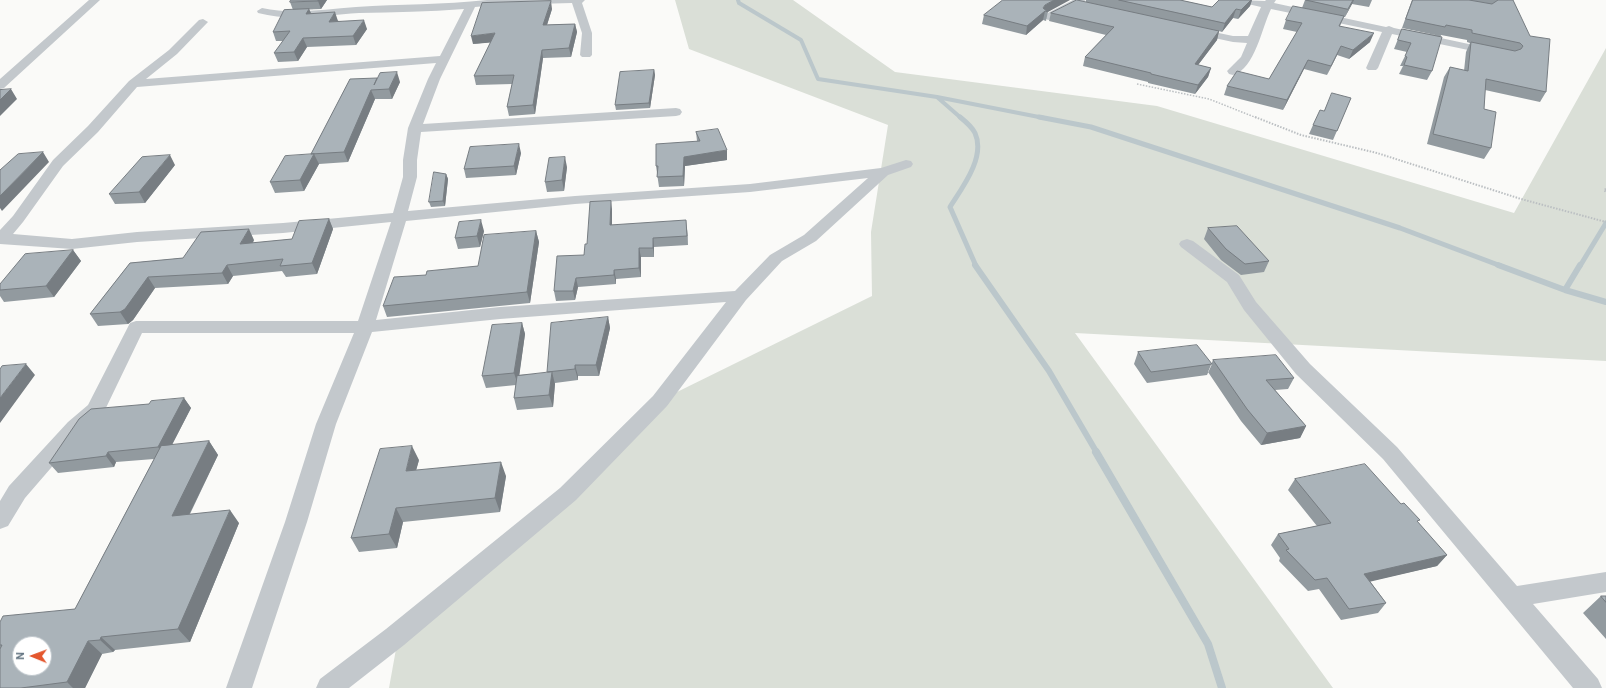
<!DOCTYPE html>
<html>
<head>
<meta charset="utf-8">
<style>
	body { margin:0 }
	#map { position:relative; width:1606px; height:688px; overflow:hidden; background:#fafaf8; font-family:Roboto,sans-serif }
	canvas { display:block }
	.north { position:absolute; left:12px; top:636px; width:40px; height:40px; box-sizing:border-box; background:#fff; border:1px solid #c1c8cd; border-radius:50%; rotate:271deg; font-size:11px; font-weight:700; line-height:16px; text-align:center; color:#657683 }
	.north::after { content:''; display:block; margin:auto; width:14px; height:18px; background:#e4572e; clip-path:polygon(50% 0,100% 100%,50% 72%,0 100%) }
</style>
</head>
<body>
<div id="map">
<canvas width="1606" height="688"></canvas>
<div class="north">N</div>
</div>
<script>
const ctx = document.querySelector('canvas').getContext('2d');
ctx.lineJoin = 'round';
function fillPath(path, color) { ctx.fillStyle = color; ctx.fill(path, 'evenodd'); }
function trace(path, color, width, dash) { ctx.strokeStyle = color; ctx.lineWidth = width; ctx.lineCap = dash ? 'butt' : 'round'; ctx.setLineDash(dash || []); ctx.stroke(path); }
const green = new Path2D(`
	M675,0H793L895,72L1157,106L1514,213L1606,48V361L1075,333L1333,688H389L398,638L677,392L872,296L871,232L888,125L689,49Z`);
const streamFar3 = new Path2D(`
	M738,0L739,3L801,40L818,79L937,97L1044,118
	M937,97L961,118`);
const streamFar2 = new Path2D(`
	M960,117C965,121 972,127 975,133C986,157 962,188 950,207L976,266
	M1039,117L1091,127L1400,228L1501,266
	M1580,266L1606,223`);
const streamFar1 = new Path2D(`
	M975,265L1049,371L1097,453
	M1498,265L1565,290L1606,302
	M1565,290L1580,265`);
const stream = new Path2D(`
	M1096,452L1208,644L1222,688`);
const pathFar1 = new Path2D(`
	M1137,84L1209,99L1257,118`);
const path = new Path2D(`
	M1255,117L1301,135L1377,153L1521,199L1606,222
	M1606,189L1604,190L1606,192`);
const minor = new Path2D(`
	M89,0H100L4,88L0,89V79Z
	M487,0H585L582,3L592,33V55L590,57H582L580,55L582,33L572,3L497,5L475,7L440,79L423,124L676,108L680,109L682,112L680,115L676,116L421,132L417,160V177L408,211L575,196L750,184L881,168L906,160L911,161L913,164L911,167L888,175L816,241L782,261L746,300L667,406L576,500L404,645L349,688H316L320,679L386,629L560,488L653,396L726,302L500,319L372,332L336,424L307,522L252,688H226L285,522L316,424L354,333H142L103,414L82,432L25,498L8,526L0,529V501L9,486L68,422L88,405L130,323L136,321H358L391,222L283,233L137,242L72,249L0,244V230L13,216L53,160L88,126L129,81L169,50L199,20L203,19L208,22L177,54L146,79L440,56L464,9C429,12 394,12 359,13C325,15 292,22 258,13L257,11L262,8C293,15 325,9 356,7C400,4 443,5 487,0ZM436,63L428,79L408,128L403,160V177L393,213L283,223L137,232L72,239L13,234L23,222L63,166L98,132L137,87ZM868,178L804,235L770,255L735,291L500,307L376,320L406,221L575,204L750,192Z
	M1073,0H1086L1052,19L1048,20L1043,17L1044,15Z
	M1238,0L1265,1L1266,0H1276L1274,3L1386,27L1389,26L1394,28L1492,49L1496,50L1498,52L1496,54L1492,55L1392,34L1378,68L1376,70H1368L1366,68L1382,32L1271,9C1262,27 1255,69 1233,75L1229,74L1227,71L1241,57L1247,43L1233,42L1191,33L1190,31L1195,28L1233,36H1248L1261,7L1239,2Z
	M1187,239L1193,241L1239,275L1256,302L1310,364L1397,447L1517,586L1606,572V592L1533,604L1598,679L1602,688H1573L1383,459L1296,374L1244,310L1227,282L1181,247L1179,244L1181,241Z`);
const wall = new Path2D(`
	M327,0L321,9L293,10L309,9L311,13L367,29L356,45L307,47L298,61L278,62L274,53L283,41H276L273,32L293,10L290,2Z
	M1003,0L1048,11L1046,21L1043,20L1026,35L982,24L984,15Z
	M1086,0H1180L1212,7L1219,0H1252L1250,6L1238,19L1233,18L1222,32L1219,31L1217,40L1198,65L1211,68L1208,77L1195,94L1148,83V82L1083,66L1085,57L1106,35L1049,21L1051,13L1086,2Z
	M1305,0H1372L1369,7L1352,4L1345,17H1344L1340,26L1370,42L1349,59L1337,55L1327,75L1304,69L1283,110L1224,95L1227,86L1269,79L1297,32L1283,29L1286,20L1327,13L1302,8Z
	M1412,0H1513L1546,92L1540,102L1485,90L1484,109L1491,148L1484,159L1427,144L1444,77L1450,67L1464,71L1466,52L1470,43L1467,42V40L1441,35L1432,71L1427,80L1399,74L1403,66H1400L1407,52L1394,49L1402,29L1440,36L1402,28Z
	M552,9L547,25L575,24L577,32L571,57L543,58L535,114L509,116L507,107L512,84L476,85L474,76L491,42L473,44Z
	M654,70L655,75L650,108L616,110L615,105Z
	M350,79L400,82L392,99H375L348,162L319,164L304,191L275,193L270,182L311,154Z
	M1351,98L1333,140L1309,134L1313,125Z
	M696,132L727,160L685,166L684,186L659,187L656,166L697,141Z
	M521,153L516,175L466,178L464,169Z
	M175,165L145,203L115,204L109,194Z
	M567,167L564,191L547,192L545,182Z
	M446,174L448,179L445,206L431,207L429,202Z
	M612,209V225L687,229L688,245L654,247V257H641V277L616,279V284L578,287L575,300L556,301L554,291L584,255L587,244Z
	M329,219L333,229L317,274L286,277L282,271L233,276L228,284L155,288L133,320L128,324L98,326L90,314L130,263L183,258L254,240L253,243L292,239Z
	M1208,228L1269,261L1264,272L1241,275L1221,260L1204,239Z
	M484,231L480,247L458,249L455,238Z
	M536,231L539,242L530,303L387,317L383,306L426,275L478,266Z
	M73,250L81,261L54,297L4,302L0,296V290Z
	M608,317L610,328L599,376H578V380L555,383L553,407L517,410L514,398L516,385L486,388L482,376L522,323L525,334L519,375L548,373L547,372Z
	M1138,352L1212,364L1207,375L1147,383L1134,364Z
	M1213,360L1294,378L1288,389L1275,390L1306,426L1300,438L1261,445L1241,421L1208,372Z
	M184,398L191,408L172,445L209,441L218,455L190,514L239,523L190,642L115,650L113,652L102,654L85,688H0V622L75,609L154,459L116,462L114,467L58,473L49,463L149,404Z
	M419,460L416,470L506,476L500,512L403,522L397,548L359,552L351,538Z
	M1295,479L1418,523L1447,555L1437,566L1370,581L1386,603L1378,613L1341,620L1319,589L1308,591L1279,561L1280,558L1271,545L1278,534L1317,526L1288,490Z
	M1601,596H1606V639L1583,613Z`);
const shadedWall = new Path2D(`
	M318,0H327L321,9L318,1Z
	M1054,0H1070L1048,12L1045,11L1043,20L1026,35L1027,26L1043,8L1045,5Z
	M1251,0H1252L1250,6L1238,19L1241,10Z
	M1353,0H1354L1352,4L1345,17Z
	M551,1L552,9L544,34L543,25Z
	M309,9L313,18L306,14Z
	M1236,9L1233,18L1222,32L1225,23Z
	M335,12L338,21L329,22Z
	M364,20L367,29L356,45L353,36Z
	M575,24L577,32L571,57L569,48Z
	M1219,31L1217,40L1192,73L1195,64Z
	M495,33L497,42L473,44L471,36Z
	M1374,33L1370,42L1349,59L1353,50Z
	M303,38L307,47L298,61L294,52Z
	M1341,46L1337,55L1327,75L1331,66Z
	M542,50L543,58L535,114L533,105Z
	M1308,60L1304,69L1283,110L1287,100Z
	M1211,68L1208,77L1195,94L1198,85Z
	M654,70L655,75L650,108L649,103Z
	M397,72L400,82L392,99L389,89Z
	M11,89L17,99L0,116V100Z
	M371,90L375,99L348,162L344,152Z
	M519,144L521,153L516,175L514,166Z
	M727,150V160L685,166L684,186L683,176L684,157Z
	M43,152L49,162L2,211L0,208V196Z
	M314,154L319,164L304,191L300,180Z
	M170,155L175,165L145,203L139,192Z
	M565,157L567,167L564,191L562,180Z
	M446,174L448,179L445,206L443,201Z
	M611,201L612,209V234L610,225Z
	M329,219L333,229L317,274L312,263Z
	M481,220L484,231L480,247L477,236Z
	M686,220L687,229L688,245L687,236Z
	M249,229L254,240L245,255L240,244Z
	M536,231L539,242L530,303L527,292Z
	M653,238L654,247V257L653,248Z
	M639,248L641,257V277L639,268Z
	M73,250L81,261L54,297L46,286Z
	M227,265L233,276L228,284L222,273Z
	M614,270L616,279V284L614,275Z
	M148,277L155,288L133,320L128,324L120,312Z
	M576,278L578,287L575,300L573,291Z
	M608,317L610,328L599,376L596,365Z
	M522,323L525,334L518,385L514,373Z
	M26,364L35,375L0,423V398Z
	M575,365L578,376V380L575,369Z
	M552,372L555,384L553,407L549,395Z
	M184,398L191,408L165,458L158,447Z
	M1306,426L1300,438L1261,445L1267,433Z
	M209,441L218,455L182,529L172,516Z
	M412,446L419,460L412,485L406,471Z
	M108,452L116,462L114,467L106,456Z
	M501,462L506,476L500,512L495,498Z
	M396,508L403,522L397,548L389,534Z
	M230,510L239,523L190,642L178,629Z
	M1447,555L1437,566L1356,585L1364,574Z
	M101,637L115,650L113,652L100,640Z
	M88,641L102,654L85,688H73L67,682Z`);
const building = new Path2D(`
	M291,0H318V1L290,2Z
	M1003,0H1054L1045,5L1043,8L1048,12L1045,11L1027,26L984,15Z
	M1077,0L1219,31L1195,64L1211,68L1198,85L1151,74V73L1085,57L1114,27L1051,13Z
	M1119,0H1180L1212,7L1219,0H1251L1241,10L1236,9L1225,23Z
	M1306,0H1353L1348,9Z
	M1413,0H1469L1492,4L1498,0H1513L1530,36L1550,39L1546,92L1486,79L1484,109L1496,112L1491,148L1433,134L1450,67L1468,71L1471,42L1515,51L1521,49L1523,46L1520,43L1472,33V30L1446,25L1445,27L1406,19Z
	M551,1L543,25L575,24L569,48L542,50L533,105L507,107L514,75L474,76L495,33L471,36L482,3Z
	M1293,6L1344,16L1339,26L1374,33L1353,50L1341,46L1331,66L1308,60L1287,100L1227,86L1237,71L1269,79L1302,23L1286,20Z
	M309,9L306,14L335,12L329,22L364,20L353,36L303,38L294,52L274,53L290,31L273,32L284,10Z
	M1402,29L1442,37L1432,71L1404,65L1407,57L1405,56L1411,43L1398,40Z
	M654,70L649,103L615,105L620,72Z
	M397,72L389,89L371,90L344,152L311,154L350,79L377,78L374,85L380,73Z
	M11,89L0,100V90Z
	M1332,93L1351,98L1337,131L1313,125L1320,110L1324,111Z
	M718,129L727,150L684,157L683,176L657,177L658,166H656V144L700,141L696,132Z
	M519,144L514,166L464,169L470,147Z
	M43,152L0,196V170L18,154Z
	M314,154L300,180L270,182L285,156Z
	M170,155L139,192L109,194L142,157Z
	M565,157L562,180L545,182L549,158Z
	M434,172L446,174L443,201L429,202Z
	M611,201L610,225L686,220L687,236L653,238V248H639V268L614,270V275L576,278L573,291H554L557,256L584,255L585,244H587L590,202Z
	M329,219L312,263L280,266L283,259L227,265L222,273L148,277L125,309L120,312L90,314L130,263L183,258L201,232L249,229L240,244L292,239L299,221Z
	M481,220L477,236L455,238L459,222Z
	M1237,226L1269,261L1245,264L1226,249L1208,228Z
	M536,231L527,292L383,306L394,277L426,275L427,271L478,266L484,235Z
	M73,250L46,286L0,290V284L25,254Z
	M608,317L596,365H575V369L547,372L551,323Z
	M522,323L514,373L482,376L492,325Z
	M1197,345L1212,364L1151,372L1138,352Z
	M1276,355L1294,378L1266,380L1306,426L1267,433L1247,409L1213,360Z
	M26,364L0,398V369L2,366Z
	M552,372L549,395L514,398L517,376Z
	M184,398L158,447L108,452L106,456L49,463L79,419L91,409L149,404L151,401Z
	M209,441L172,516L230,510L178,629L101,637L100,640L88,641L67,682L21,688H0V649L2,645H0V622L3,616L75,609L161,446ZM20,644H44V668H20Z
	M412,446L406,471L501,462L495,498L396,508L389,534L351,538L380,449Z
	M1365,464L1401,504L1404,503L1420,520L1417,521L1447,555L1364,574L1386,603L1349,609L1327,578L1315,580L1286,550L1289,549L1278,534L1331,523L1295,479Z
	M1601,596H1606V602Z`);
fillPath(green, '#dadfd7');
trace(streamFar3, '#bbc7cb', 4);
trace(streamFar2, '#bbc7cb', 5);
trace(streamFar1, '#bbc7cb', 6);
trace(stream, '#bbc7cb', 8);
trace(pathFar1, '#bbbfc2', 1.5, [1.5, 1.5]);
trace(path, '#bbbfc2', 2, [1.5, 1.5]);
fillPath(minor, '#c3c8cc');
fillPath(wall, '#929a9f');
fillPath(shadedWall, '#777d82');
fillPath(building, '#aab3b9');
trace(building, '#777d82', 1);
</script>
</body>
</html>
